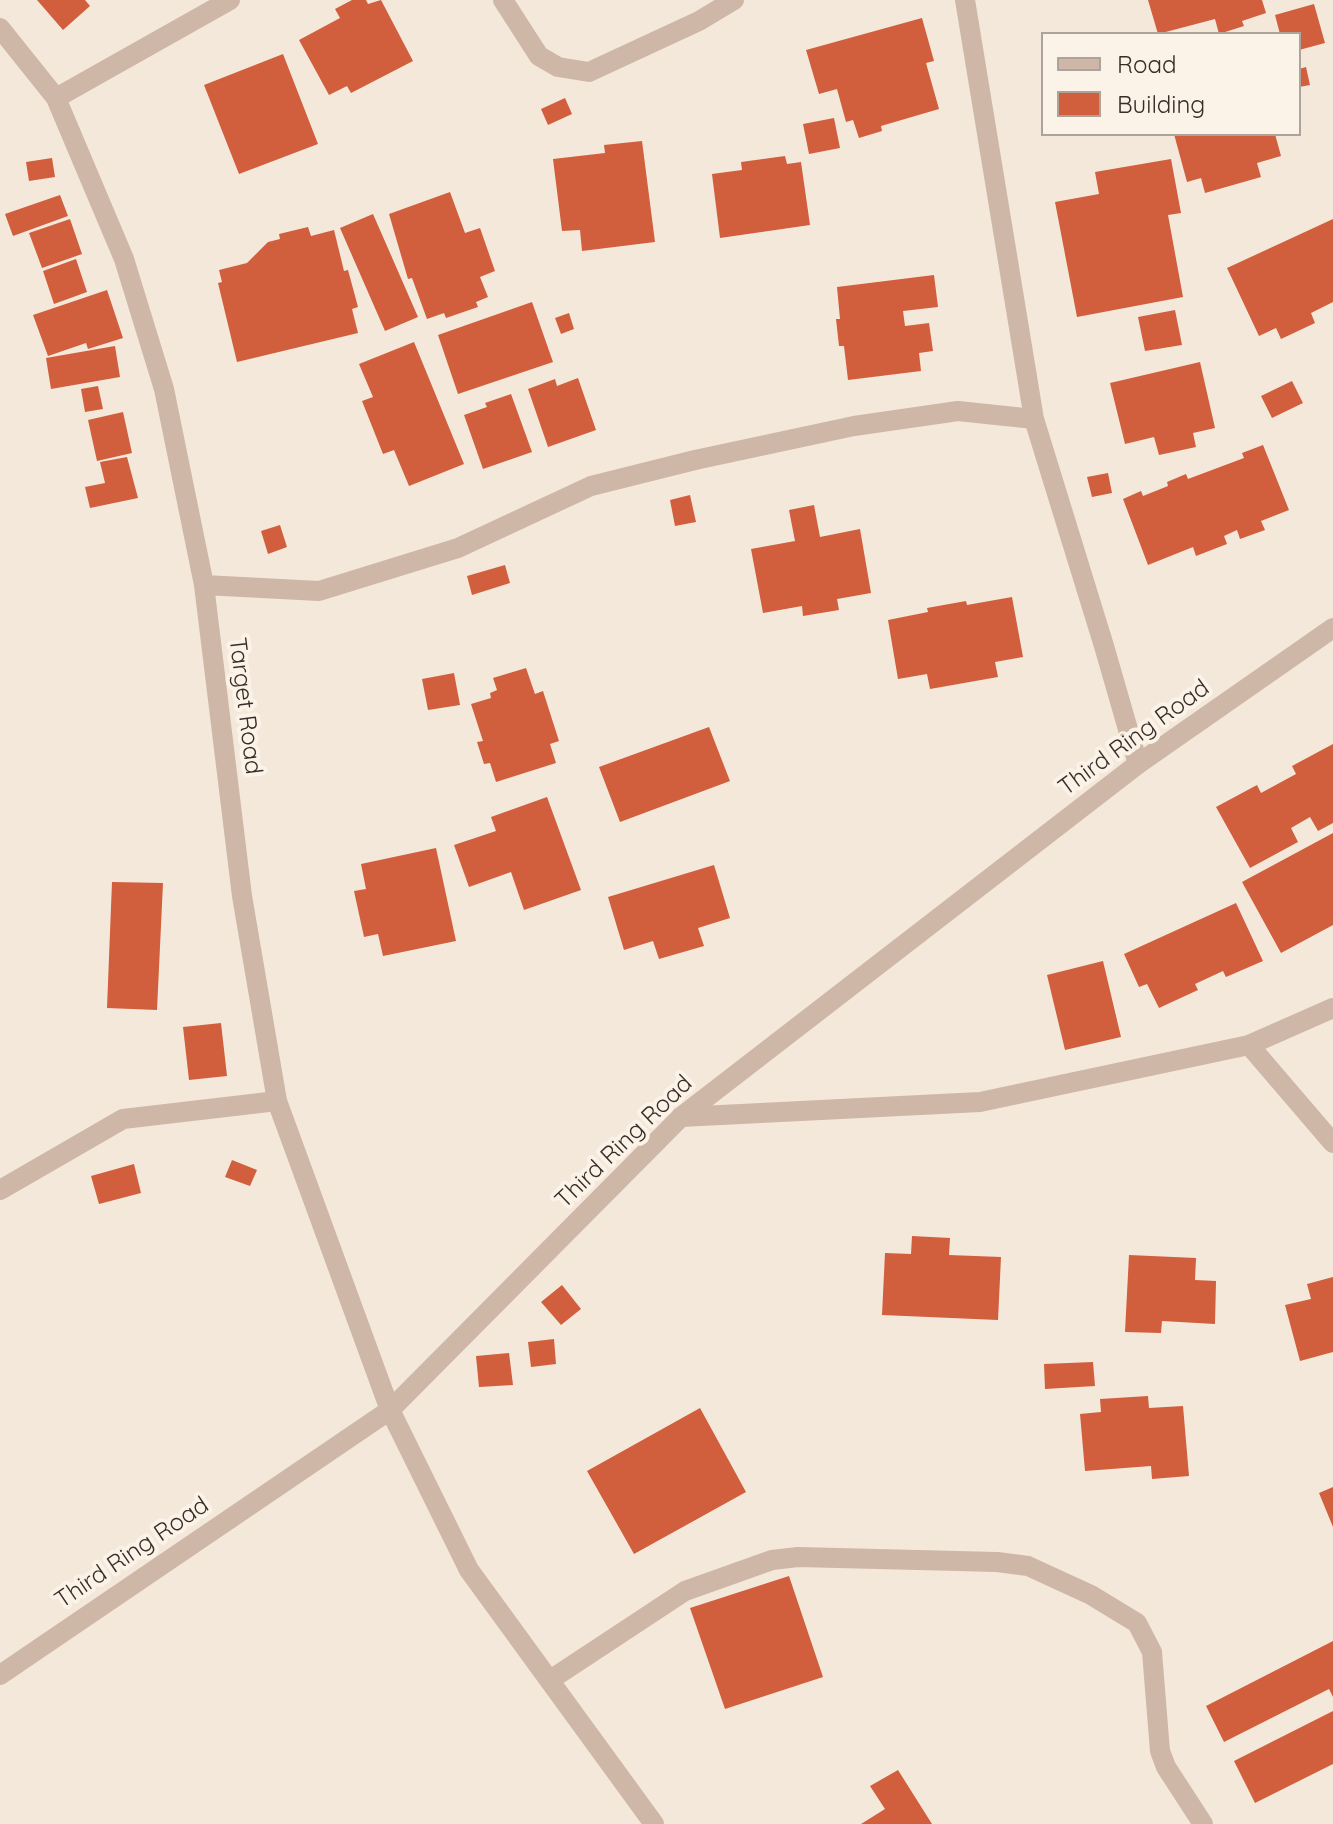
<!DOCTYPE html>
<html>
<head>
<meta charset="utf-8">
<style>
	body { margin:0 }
	#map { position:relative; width:1333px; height:1824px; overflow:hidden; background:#f4e8db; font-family:Quicksand,sans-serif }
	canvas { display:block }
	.legend { position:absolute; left:1041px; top:32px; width:260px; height:104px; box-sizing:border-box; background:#fbf2e8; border:2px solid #ada39b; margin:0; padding:10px 14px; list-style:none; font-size:24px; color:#392d27 }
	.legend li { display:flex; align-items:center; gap:16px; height:40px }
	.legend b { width:40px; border:2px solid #ada39b }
</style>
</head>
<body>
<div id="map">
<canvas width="1333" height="1824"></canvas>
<ul class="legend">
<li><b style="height:10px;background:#ceb7a6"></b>Road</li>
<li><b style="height:22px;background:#d15e3c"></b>Building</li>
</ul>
</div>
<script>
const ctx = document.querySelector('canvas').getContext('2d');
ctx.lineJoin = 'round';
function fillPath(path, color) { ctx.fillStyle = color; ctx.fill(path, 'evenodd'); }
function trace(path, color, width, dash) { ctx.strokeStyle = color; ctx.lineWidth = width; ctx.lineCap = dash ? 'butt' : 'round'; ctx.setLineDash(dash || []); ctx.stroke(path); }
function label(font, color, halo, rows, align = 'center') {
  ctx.font = font + ' Quicksand,sans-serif'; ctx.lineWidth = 8; ctx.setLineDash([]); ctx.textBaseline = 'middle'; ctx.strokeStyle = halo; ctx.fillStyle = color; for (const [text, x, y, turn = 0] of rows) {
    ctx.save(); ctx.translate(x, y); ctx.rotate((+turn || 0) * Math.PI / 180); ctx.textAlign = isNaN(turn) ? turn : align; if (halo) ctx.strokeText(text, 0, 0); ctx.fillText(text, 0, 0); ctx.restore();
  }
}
const building = new Path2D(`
	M37,0H85L90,6L63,30Z
	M352,0H366L368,4L381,0L413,61L351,93L347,86L329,95L299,40L340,18L335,9Z
	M1148,0H1262L1266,13L1242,21L1244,26L1219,34L1215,19L1158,34Z
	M1314,4L1325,43L1299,50V34H1280L1275,15Z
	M922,18L934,61L926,63L939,109L881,126L882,131L859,138L853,120L846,122L837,89L819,94L806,50Z
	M283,54L318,144L239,174L204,85Z
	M1306,67L1310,85L1299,87V69Z
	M565,98L572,114L548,125L541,109Z
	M834,118L840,148L809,154L803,124Z
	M1174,134H1275L1281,156L1257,163L1261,177L1205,193L1201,178L1187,182Z
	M642,141L655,242L582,251L580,230L562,231L553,159L605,153L604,145Z
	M785,156L787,164L801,162L810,225L720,238L712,174L742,170L741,162Z
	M52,158L55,177L29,181L26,162Z
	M1171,159L1181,213L1168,215L1183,297L1077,317L1055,202L1099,194L1095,172Z
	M450,192L465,233L480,228L495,271L480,277L488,297L476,302L478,307L446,318L444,313L427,319L412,278L408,279L389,214Z
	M60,195L68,216L13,236L5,214Z
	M373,214L418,317L385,331L340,228Z
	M70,219L82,254L42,268L29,233Z
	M1333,219V302L1311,313L1315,323L1281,339L1276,328L1259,336L1227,268Z
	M308,227L311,236L334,230L344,271L348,270L358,307L352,309L358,333L237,362L218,283L222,282L219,270L247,263L268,242L280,239L279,234Z
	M76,259L87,292L54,304L43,271Z
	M934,275L938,307L903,311L905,326L929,323L933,351L919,353L921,371L848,380L844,346H839L836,319H840L837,287Z
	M107,290L123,338L88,349L86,343L48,356L33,315Z
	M532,302L553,362L458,394L438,335Z
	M1175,310L1182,345L1145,351L1138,317Z
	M569,313L574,329L561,334L555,318Z
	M414,342L464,464L409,486L394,450L383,454L362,401L373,397L359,364Z
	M115,346L120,377L51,389L46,358Z
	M1200,362L1215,428L1193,433L1196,447L1159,455L1154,437L1125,444L1110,383Z
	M578,378L596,430L548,447L528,389L555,379L557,386Z
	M1292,381L1303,403L1272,418L1261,396Z
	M98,386L103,409L85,412L81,389Z
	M511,394L532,452L483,469L464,415L487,407L485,403Z
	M123,412L132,453L97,461L88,420Z
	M1263,445L1289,510L1261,521L1265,530L1240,539L1237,530L1224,536L1227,544L1196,556L1193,547L1148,565L1123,499L1141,491L1143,496L1168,486L1167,482L1186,474L1188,479L1244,458L1242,453Z
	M127,457L138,498L90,508L85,487L105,483L100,462Z
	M1108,473L1112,493L1092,497L1087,477Z
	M690,495L696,522L675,526L670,500Z
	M814,505L820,537L860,529L871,593L837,599L839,610L803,616L802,606L763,613L751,549L795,541L789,510Z
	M280,525L287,547L268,554L261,531Z
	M505,565L510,583L472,595L467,576Z
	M1012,597L1023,657L995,662L998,677L930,689L927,674L898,679L888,620L928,612L927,608L966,601L967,605Z
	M526,668L535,694L543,691L559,741L550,744L556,763L496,782L490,763L484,764L477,742L483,741L471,704L491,698L490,693L497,690L493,678Z
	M454,673L460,705L428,710L422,679Z
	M709,727L730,781L620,822L599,767Z
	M1333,744V823L1318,831L1310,817L1291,828L1298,842L1250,868L1216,807L1257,785L1261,793L1296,774L1292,766Z
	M547,797L581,890L524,910L511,872L469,887L454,845L496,831L491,817Z
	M1333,833V925L1281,953L1242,882Z
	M436,848L456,941L383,956L378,934L364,937L354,891L366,889L361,864Z
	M714,865L730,918L698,928L704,946L659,959L653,941L624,950L608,897Z
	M112,882L163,883L157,1010L107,1008Z
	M1236,903L1263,961L1226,977L1223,971L1195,984L1198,990L1159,1008L1147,984L1139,987L1124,954Z
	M1103,961L1121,1037L1065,1050L1047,975Z
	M221,1023L227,1076L189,1080L183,1027Z
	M232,1160L257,1170L250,1186L225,1177Z
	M134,1164L141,1193L99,1204L91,1176Z
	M912,1236L950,1238L949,1255L1001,1257L998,1320L882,1315L885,1253L911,1254Z
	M1129,1255L1196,1258L1195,1280L1216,1281L1215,1324L1162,1321L1161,1333L1125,1332Z
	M1333,1277V1352L1300,1361L1285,1305L1311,1299L1307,1284Z
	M562,1285L581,1309L561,1325L541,1302Z
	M554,1339L556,1364L531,1367L528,1342Z
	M509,1353L513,1385L479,1387L476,1356Z
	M1093,1362L1095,1386L1045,1389L1044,1364Z
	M1148,1396L1149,1408L1183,1406L1189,1476L1152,1479L1151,1466L1085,1471L1080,1414L1101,1412L1100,1399Z
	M700,1408L746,1492L634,1554L587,1471Z
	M1333,1487V1527L1319,1493Z
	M789,1576L823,1677L725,1709L690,1608Z
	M1333,1641V1697L1329,1689L1224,1742L1206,1706Z
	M1333,1711V1764L1255,1803L1234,1761Z
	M898,1770L932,1824H861L885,1809L870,1786Z`);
const minor = new Path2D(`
	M503,0L539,56L558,67L589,72L699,21L734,0
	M965,0L1034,419L1104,646L1138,764
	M0,28L56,98L124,259L164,389L204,585L242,896L277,1101L390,1410L469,1570L654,1824
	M56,98L230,0
	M204,585L319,591L458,548L591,486L695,460L854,426L958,411L1034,419
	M1249,1045L1333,1008
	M681,1117L980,1102L1249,1045L1333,1143
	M0,1190L123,1119L277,1101
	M550,1680L685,1591L772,1560L798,1557L997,1562L1028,1566L1091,1595L1137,1623L1152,1652L1160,1751L1166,1767L1203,1824`);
const tertiary = new Path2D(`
	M0,1675L390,1410L681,1117L1138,764L1333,628`);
const streetNames = [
	["Target Road",245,706,83],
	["Third Ring Road",1134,738,-36],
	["Third Ring Road",624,1142,-44],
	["Third Ring Road",132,1553,-34]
];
fillPath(building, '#d15e3c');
trace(minor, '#ceb7a6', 20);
trace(tertiary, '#ceb7a6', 20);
label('24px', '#392d27', '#fbf2e8', streetNames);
</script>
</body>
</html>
